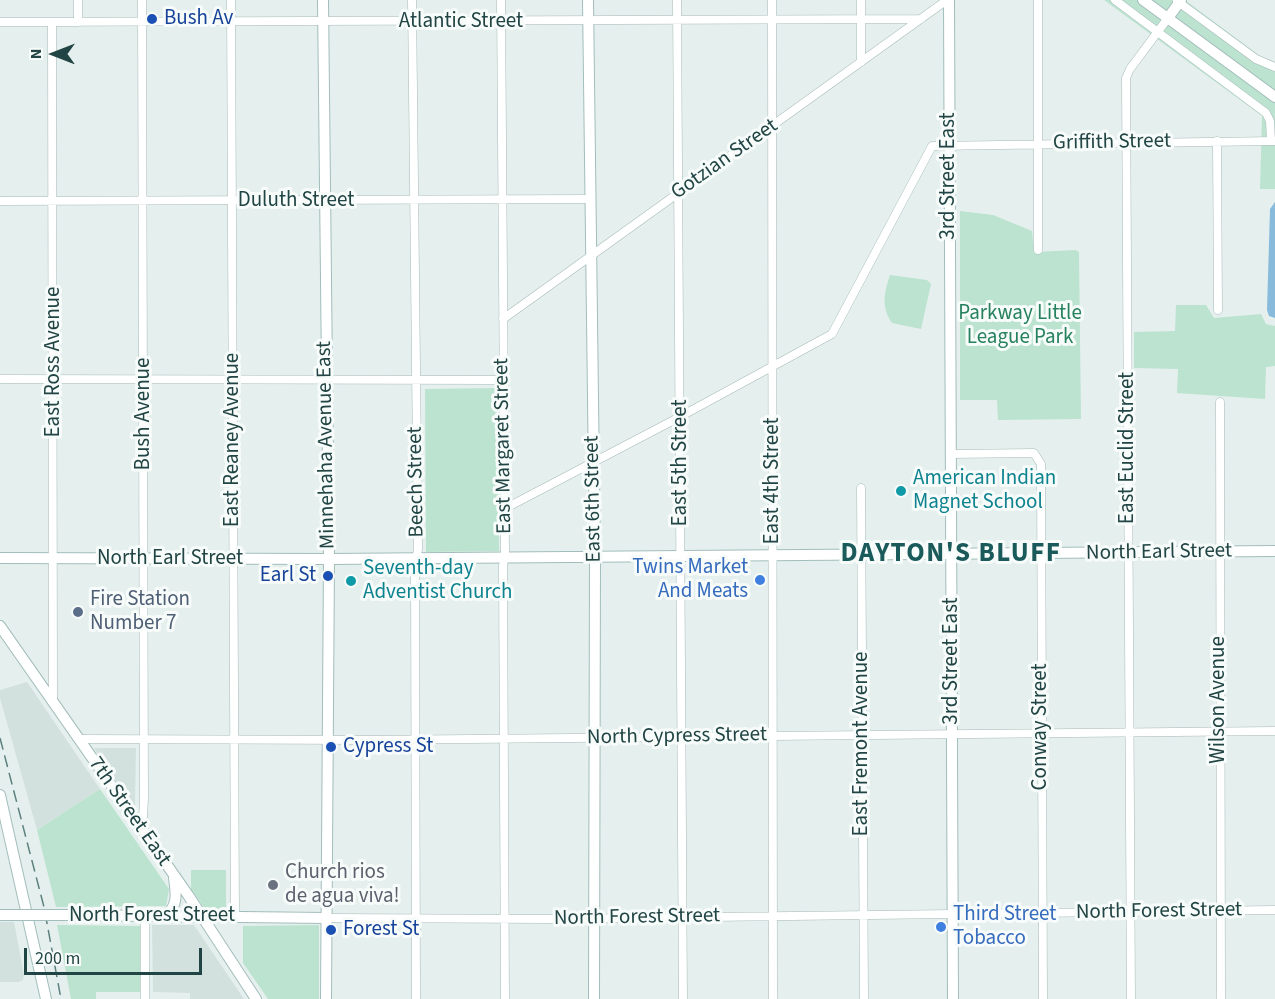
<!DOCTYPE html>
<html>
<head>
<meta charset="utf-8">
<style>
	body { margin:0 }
	#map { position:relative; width:1275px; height:999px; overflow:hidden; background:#e5f0ee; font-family:"Source Sans 3",sans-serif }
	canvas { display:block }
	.north { position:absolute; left:24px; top:24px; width:60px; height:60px; -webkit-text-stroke:4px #f7fbfa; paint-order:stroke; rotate:270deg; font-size:16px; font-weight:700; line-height:24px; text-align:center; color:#214544 }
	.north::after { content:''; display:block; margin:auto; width:21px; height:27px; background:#214544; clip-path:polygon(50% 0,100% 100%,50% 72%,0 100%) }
	.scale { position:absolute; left:24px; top:948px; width:178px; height:27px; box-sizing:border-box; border:3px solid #214544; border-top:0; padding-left:8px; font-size:18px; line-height:21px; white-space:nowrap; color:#214544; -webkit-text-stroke:4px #f7fbfa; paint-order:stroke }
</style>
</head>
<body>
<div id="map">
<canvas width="1275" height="999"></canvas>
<div class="north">N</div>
<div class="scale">200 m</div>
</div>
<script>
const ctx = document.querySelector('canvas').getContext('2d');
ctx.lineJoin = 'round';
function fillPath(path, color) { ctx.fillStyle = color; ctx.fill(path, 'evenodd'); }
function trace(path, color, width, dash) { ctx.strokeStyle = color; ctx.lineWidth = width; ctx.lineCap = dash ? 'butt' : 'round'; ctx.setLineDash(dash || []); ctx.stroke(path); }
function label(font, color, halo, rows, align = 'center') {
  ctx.font = font + ' "Source Sans 3",sans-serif'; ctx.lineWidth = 6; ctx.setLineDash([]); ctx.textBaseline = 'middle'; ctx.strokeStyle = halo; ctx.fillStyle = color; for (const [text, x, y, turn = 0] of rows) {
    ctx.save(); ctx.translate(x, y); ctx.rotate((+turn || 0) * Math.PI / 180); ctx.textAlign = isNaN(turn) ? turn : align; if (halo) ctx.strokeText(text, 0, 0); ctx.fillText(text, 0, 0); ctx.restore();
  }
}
const built = new Path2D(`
	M27,682L100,789L37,830L0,698V690Z
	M94,748H136L135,807L130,801Z
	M0,922H14L24,975L23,980L19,982H0Z
	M152,925H194L244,999H190V993L153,992Z`);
const green = new Path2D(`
	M1104,0H1185L1264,59L1275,63V189H1260L1262,116Z
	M960,211L993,215L1032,231L1034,252L1076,250L1079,252L1081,419L998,420L997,400H960Z
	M890,275L927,280L931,284L921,329L892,323C881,307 884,293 890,275Z
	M1176,305H1206L1214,318L1261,314L1266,324L1275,326V366L1266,367L1265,399L1177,393L1178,369L1134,368V332L1175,331Z
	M497,388L499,551L426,552L425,389Z
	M100,789L169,889L166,906L56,907L37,830Z
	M191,870H226V909H205L191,889Z
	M57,925L140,926V992H96V999H71Z
	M319,925V999H268L243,963V926Z`);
const water = new Path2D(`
	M1275,202V318L1269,316L1267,310L1270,209Z`);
const street = new Path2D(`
	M78,0V22
	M231,0L235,916
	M412,0L418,549L415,567L416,999
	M501,0L505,552L503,566L505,999
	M677,0L683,999
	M772,0L773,999
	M861,0V62
	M1115,0L1266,113L1270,121L1271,141
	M1177,1L1256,59L1275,67
	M0,22L921,19
	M52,22L53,702
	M1217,141L1218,310
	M0,201L591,199
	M1038,250V0
	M503,319L947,0
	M0,379L503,380
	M1220,402L1221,999
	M951,454L1034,453L1041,464L1043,999
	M861,488L864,999
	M504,509L674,420L832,334L932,146L1275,141
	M79,739L370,740L1275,731
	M137,824L143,818L144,798L142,0
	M145,916V999
	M327,918L549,919L1275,910
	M1131,999L1126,78L1130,69L1168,18`);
const secondary = new Path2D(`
	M323,0L329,559L326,999
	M588,0L595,557L594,999
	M949,0L953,999
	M1143,0L1275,97
	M1168,18L1181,0
	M0,558L329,559L1275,551
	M0,626L188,895L256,999
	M0,795L46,999
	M66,915L327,918
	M164,916C179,907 176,893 174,878`);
const rail = new Path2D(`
	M0,738L44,907L61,999`);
const secondaryBridge = new Path2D(`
	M0,915H66`);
const markers = [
	[152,19,6,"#1a4fb4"],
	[901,491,6,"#0f9aa8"],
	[328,576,6,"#1a4fb4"],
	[760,580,6,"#3f7fe0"],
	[351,581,6,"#0f9aa8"],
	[78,612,6,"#5c6f8a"],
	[331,747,6,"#1a4fb4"],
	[273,885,6,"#6b7280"],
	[941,927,6,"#3f7fe0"],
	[331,930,6,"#1a4fb4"]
];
const transitNames = [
	["Bush Av",164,19],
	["Earl St",316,576,"right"],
	["Cypress St",343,747],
	["Forest St",343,930]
];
const streetNames = [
	["Atlantic Street",461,22],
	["Griffith Street",1112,143,-1],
	["Gotzian Street",725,160,-35],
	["3rd Street East",949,176,-90],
	["Duluth Street",296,201],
	["East Ross Avenue",54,362,-90],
	["Bush Avenue",144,414,-90],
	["East Reaney Avenue",233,440,-90],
	["Minnehaha Avenue East",327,445,-91],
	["East Margaret Street",504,446,-91],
	["East Euclid Street",1128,448,-90],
	["East 5th Street",681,463,-90],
	["East 4th Street",773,481,-90],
	["Beech Street",417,482,-91],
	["East 6th Street",594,499,-91],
	["North Earl Street",1159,553,-1],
	["North Earl Street",170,559],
	["3rd Street East",952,661,-90],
	["Wilson Avenue",1219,700,-90],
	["Conway Street",1041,727,-90],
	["North Cypress Street",677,737,-1],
	["East Fremont Avenue",862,744,-90],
	["7th Street East",129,812,55],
	["North Forest Street",1159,912,-1],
	["North Forest Street",152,916],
	["North Forest Street",637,918,-1]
];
const parkNames = [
	["Parkway Little",1020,314],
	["League Park",1020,338]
];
const cultureNames = [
	["American Indian",913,479],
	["Magnet School",913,503],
	["Seventh-day",363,569],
	["Adventist Church",363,593]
];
const shopNames = [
	["Twins Market",748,568],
	["And Meats",748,592],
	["Third Street",953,915,"left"],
	["Tobacco",953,939,"left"]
];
const serviceNames = [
	["Fire Station",90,600],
	["Number 7",90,624]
];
const worshipNames = [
	["Church rios",285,873],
	["de agua viva!",285,897]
];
const districtNames = [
	["DAYTON'S BLUFF",951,555]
];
fillPath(built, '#d3e1de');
fillPath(green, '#bce3d0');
fillPath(water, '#87badb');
trace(street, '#a6b9b8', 9);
trace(secondary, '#a2bdbb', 12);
trace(street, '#fff', 8);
trace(secondary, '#fff', 10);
trace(rail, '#5c807f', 1.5, [12, 6]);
trace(secondaryBridge, '#a2bdbb', 12, []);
trace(secondaryBridge, '#fff', 10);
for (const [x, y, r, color] of markers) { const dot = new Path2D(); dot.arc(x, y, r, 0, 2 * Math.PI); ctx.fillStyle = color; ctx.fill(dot); trace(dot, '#f7fbfa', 2); }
label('21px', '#164399', '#f7fbfa', transitNames, 'left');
label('21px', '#214544', '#f7fbfa', streetNames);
label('21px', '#26815f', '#f7fbfa', parkNames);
label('21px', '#0d838f', '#f7fbfa', cultureNames, 'left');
label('21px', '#366cbe', '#f7fbfa', shopNames, 'right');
label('21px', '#4e5e75', '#f7fbfa', serviceNames, 'left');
label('21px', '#5b616d', '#f7fbfa', worshipNames, 'left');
ctx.letterSpacing = '1.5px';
label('bold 27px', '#1a5a5a', '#f7fbfa', districtNames);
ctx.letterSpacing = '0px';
</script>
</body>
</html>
